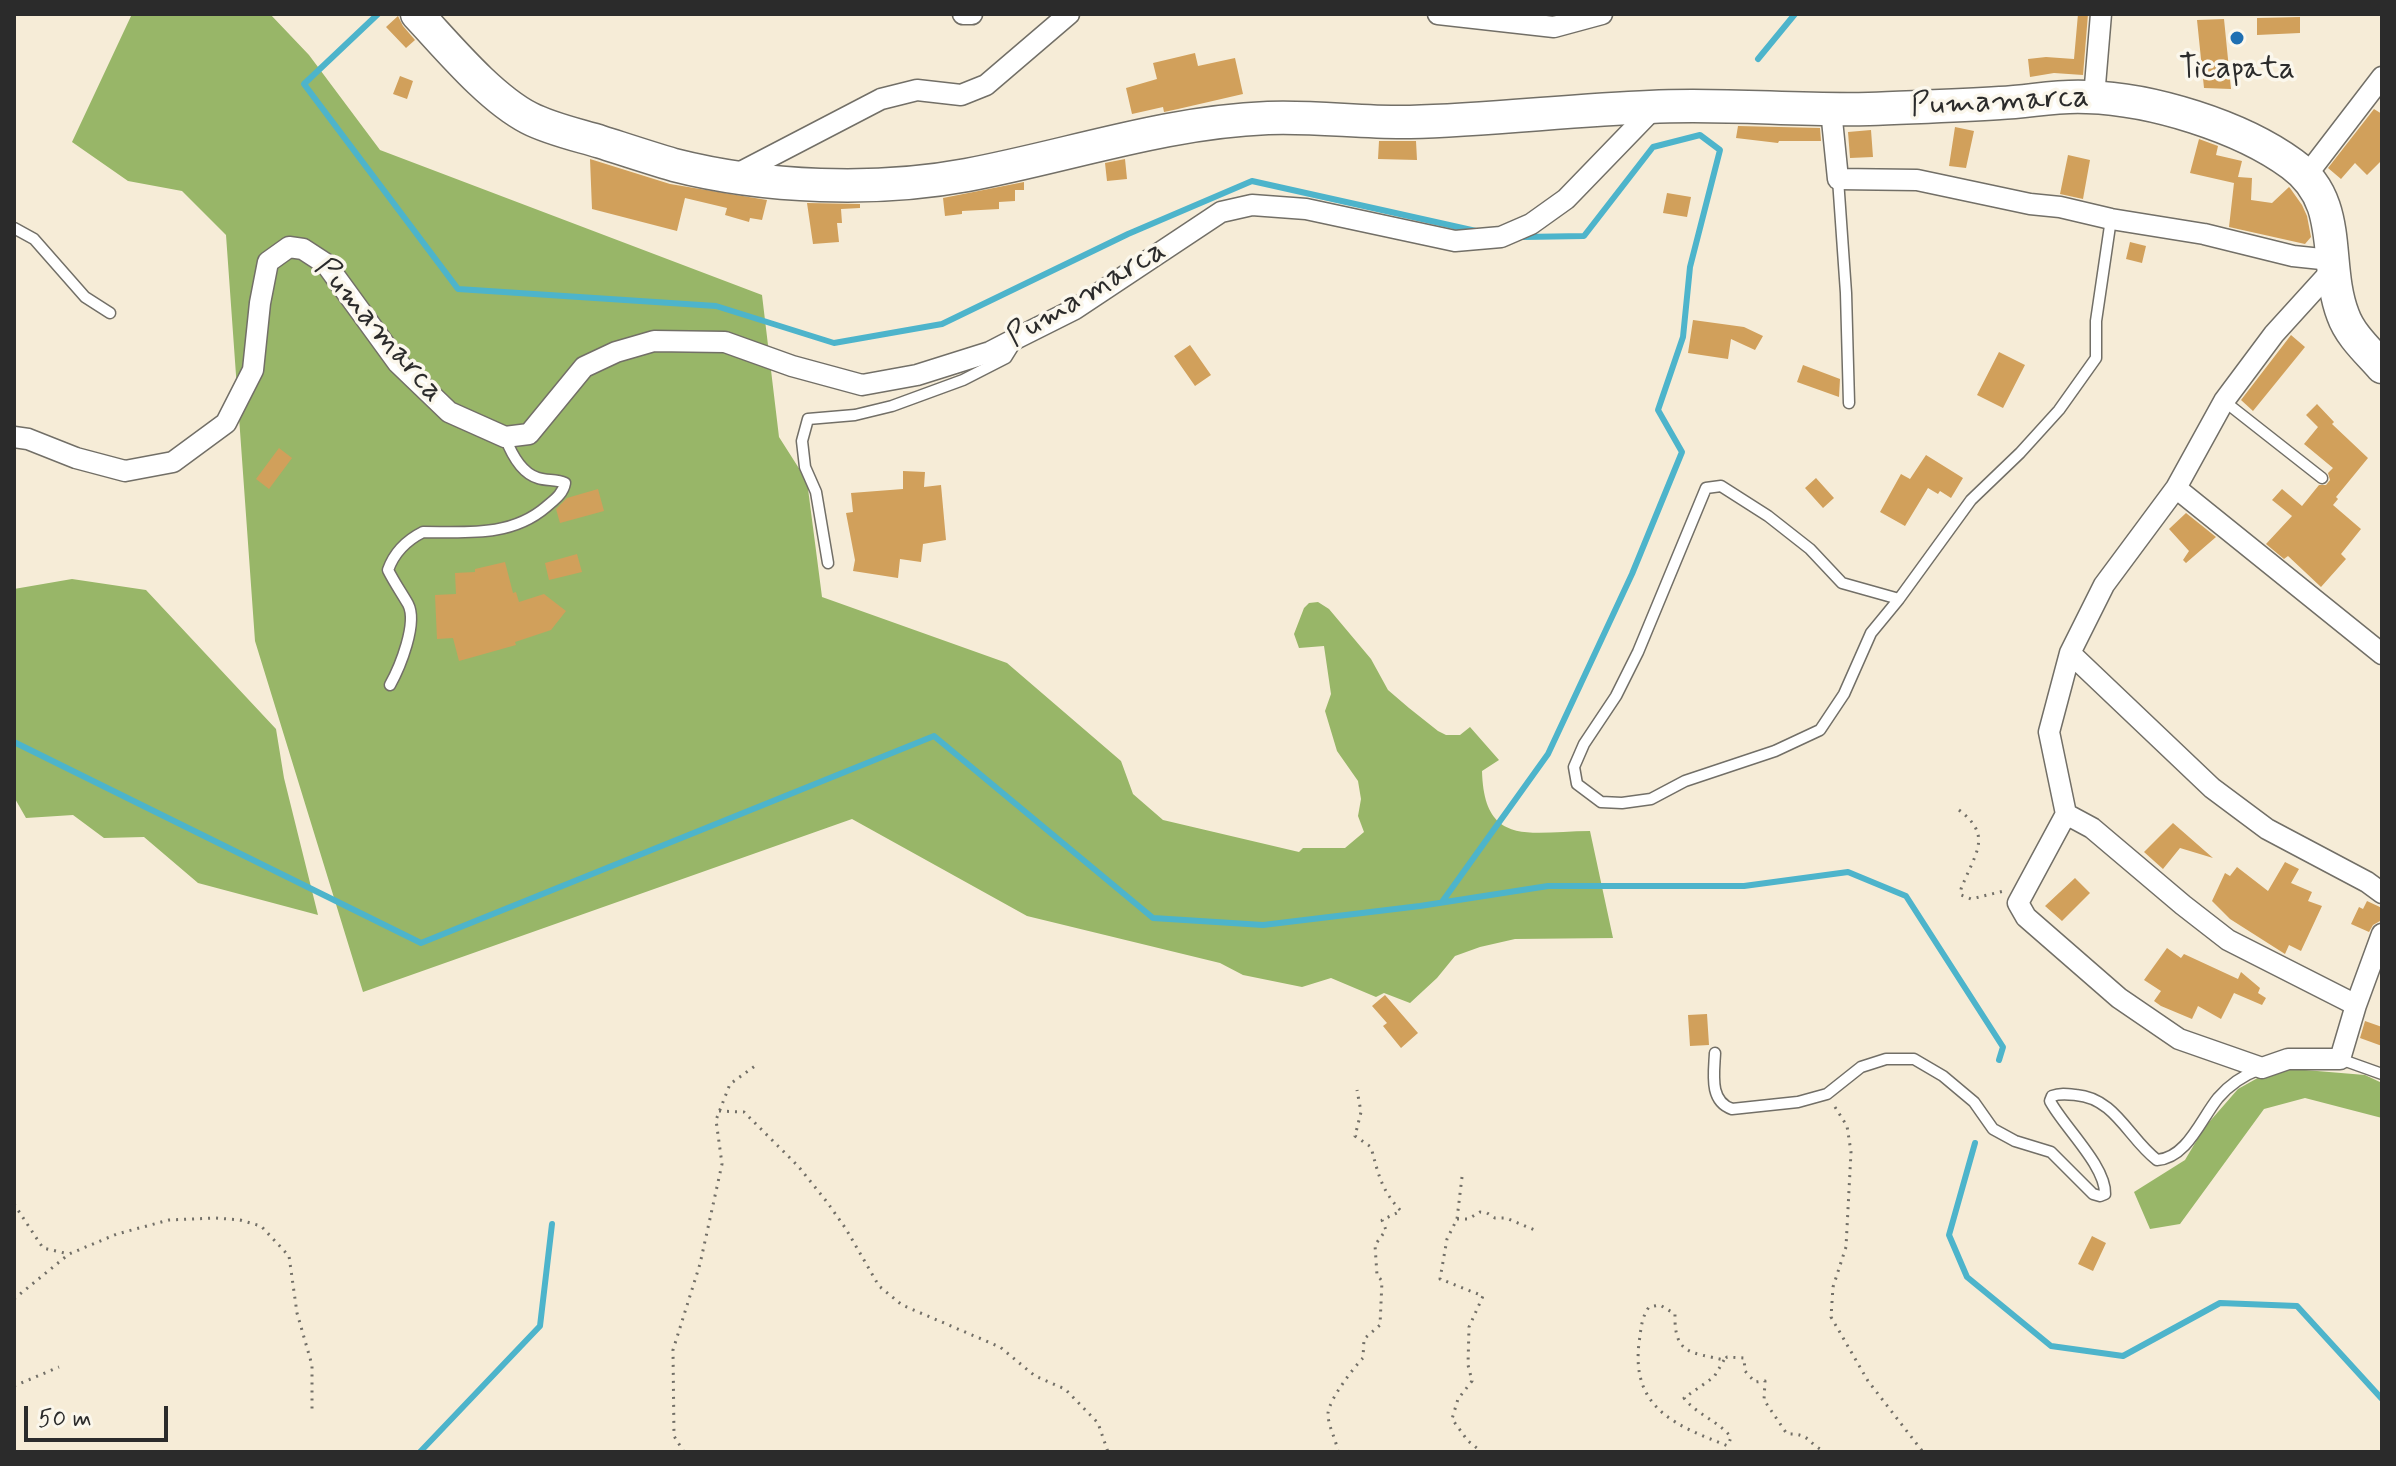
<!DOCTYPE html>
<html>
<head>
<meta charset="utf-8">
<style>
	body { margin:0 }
	#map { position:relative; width:2396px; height:1466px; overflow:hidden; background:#f6ecd7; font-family:Mynerve,sans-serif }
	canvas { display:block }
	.frame { position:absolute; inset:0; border:16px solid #2b2b2b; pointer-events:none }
	.scale { position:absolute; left:24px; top:1406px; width:144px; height:36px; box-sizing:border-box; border:4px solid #2b2b2b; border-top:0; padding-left:10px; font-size:24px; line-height:28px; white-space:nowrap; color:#2b2b2b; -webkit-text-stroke:6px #fbf7ec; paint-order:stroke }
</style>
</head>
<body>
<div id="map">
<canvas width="2396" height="1466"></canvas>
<div class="frame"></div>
<div class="scale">50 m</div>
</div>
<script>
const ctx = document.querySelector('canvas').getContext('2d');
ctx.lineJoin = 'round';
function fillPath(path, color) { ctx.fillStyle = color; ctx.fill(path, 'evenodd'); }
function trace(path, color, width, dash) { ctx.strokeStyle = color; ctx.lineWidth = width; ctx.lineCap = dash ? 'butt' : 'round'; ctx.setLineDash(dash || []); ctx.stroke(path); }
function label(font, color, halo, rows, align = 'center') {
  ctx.font = font + ' Mynerve,sans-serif'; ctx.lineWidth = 7; ctx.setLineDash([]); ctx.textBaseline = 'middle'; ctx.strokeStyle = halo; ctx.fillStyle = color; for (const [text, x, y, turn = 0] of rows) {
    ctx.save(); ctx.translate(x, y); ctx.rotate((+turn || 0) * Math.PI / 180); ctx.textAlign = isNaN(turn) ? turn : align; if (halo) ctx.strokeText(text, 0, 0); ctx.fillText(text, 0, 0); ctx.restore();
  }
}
const forest = new Path2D(`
	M132,14H270L309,55L380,150L762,295L779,437L807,481L822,597L1007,663L1121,761L1133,794L1163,820L1299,852L1303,848H1345L1364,832L1358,816L1361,799L1358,781L1337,751L1325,711L1331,694L1324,646L1299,648L1294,634L1304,608L1309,603L1318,602L1329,609L1371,659L1388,690L1409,708L1438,731L1446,735H1460L1470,727L1499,760L1482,771C1484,849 1532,831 1590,831L1613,938L1515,939L1480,947L1455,956L1437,978L1410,1003L1384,993L1376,997L1331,978L1302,987L1243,975L1220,963L1027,916L852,819L363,992L255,641L226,235L182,191L128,181L72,142Z
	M72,579L146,590L276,729L284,778L318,915L198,883L144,837L104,838L73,815L26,818L14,797V589Z
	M2293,1069L2365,1075L2382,1083V1118L2305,1098L2264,1109L2180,1224L2150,1229L2134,1192L2185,1160L2204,1128L2238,1089L2263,1075Z`);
const stream = new Path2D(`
	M378,14L304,84L458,289L716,306L834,343L942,324L1128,234L1252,181L1476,231
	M1758,59L1795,14
	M14,742L421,943L934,736L1153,918L1263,925L1420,906L1548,886H1744L1848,872L1906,896L2003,1047L1999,1060
	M1442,902L1548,754L1632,574L1682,452L1658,410L1683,337L1690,267L1720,150L1700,135L1653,147L1584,236L1523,237
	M1975,1143L1949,1235L1967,1277L2051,1346L2123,1356L2220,1303L2297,1306L2382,1399
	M420,1452L540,1326L552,1224`);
const building = new Path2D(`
	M2078,14H2088L2083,75L2054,73L2030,77L2028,59L2046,57L2074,59Z
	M398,16L403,26L415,40L406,48L386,27Z
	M2300,17V33L2257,35V18Z
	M2224,19L2231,89L2204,88L2197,20Z
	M1195,53L1198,66L1235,58L1243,94L1178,109L1164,112L1163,107L1132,114L1126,88L1157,79L1153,63Z
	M400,76L413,81L407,99L393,94Z
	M2374,109L2382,114V160L2367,175L2355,163L2341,179L2328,168Z
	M1738,126L1820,128L1821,141H1779L1778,143L1736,138Z
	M1955,127L1974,131L1966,168L1949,166Z
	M1871,130L1873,157L1850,158L1848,132Z
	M2199,139L2218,146L2216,155L2242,161L2238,177L2252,178L2251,200L2272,203L2289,187L2290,188L2302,205L2307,216L2311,237L2305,244L2229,227L2234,183L2190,173Z
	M1379,141H1416L1417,160L1378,159Z
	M2068,155L2090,160L2083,199L2060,194Z
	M590,159L670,184L767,200L762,220L750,218L749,222L725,215L727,208L685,198L677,231L592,209Z
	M1125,159L1127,179L1107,181L1105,163Z
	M1024,182V190H1015V201L999,202V209L962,211V214L945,216L943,198Z
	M1667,193L1691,197L1687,217L1663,213Z
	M807,203L860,204V208L841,209L842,223H837L839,242L813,244Z
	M2130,242L2146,246L2142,263L2126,259Z
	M1693,320L1744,327L1763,336L1755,350L1731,339L1728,359L1688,353Z
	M2291,335L2305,347L2253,411L2241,400Z
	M1190,345L1211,375L1195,386L1174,356Z
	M1999,352L2025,365L2003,408L1977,395Z
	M1803,365L1840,379L1839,397L1797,382Z
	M2317,404L2334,422L2332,424L2368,458L2336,497L2338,499L2333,505L2361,529L2341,554L2346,559L2321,587L2288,556L2284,559L2266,544L2292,516L2272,500L2282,489L2302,506L2319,485H2326L2330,480L2328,473L2333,468L2304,444L2318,427L2306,415Z
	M279,448L292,458L269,489L256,479Z
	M1926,455L1963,478L1951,498L1940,491L1938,494L1928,488L1905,526L1880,512L1901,474L1910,479Z
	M903,471L925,472L924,487L941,485L946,540L923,544L921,562L900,559L898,578L853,571L855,560L846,513L853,512L851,493L903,489Z
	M1816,478L1834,498L1823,508L1805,488Z
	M598,489L604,511L560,523L556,509L567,498Z
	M2186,513L2216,537L2186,563L2183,560L2189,551L2169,529Z
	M577,554L582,572L549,580L545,563Z
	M505,562L513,593L516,592L519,602L544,594L566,611L551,630L515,642L516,645L459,661L453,638L437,639L435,595L456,594L455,573L475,572V569Z
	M2173,823L2213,858L2180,848L2163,869L2144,852Z
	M2285,862L2299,869L2291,883L2312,892L2308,901L2322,906L2301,951L2289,945L2285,954L2230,919L2212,901L2225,873L2230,876L2237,867L2268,891Z
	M2075,878L2090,893L2062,921L2045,906Z
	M2367,901L2382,908L2380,921L2373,925L2369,932L2351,924L2359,907L2363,909Z
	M2167,948L2181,958L2184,954L2238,979L2241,972L2260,988L2258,993L2266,998L2262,1005L2234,993L2221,1019L2198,1006L2192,1019L2161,1006L2154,1001L2161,991L2144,980Z
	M1385,995L1418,1033L1401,1048L1383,1026L1387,1023L1372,1006Z
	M1707,1014L1709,1045L1690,1046L1688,1015Z
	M2365,1021L2382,1027V1046L2360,1038Z
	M2092,1236L2106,1243L2093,1271L2078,1264Z`);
const path = new Path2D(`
	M1959,810C1989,833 1979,848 1966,877C1963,885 1960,887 1961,895L1971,899L2004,891
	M1835,1107L1847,1126L1851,1152L1846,1247L1833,1287L1831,1317L1868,1381L1923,1452
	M719,1111L744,1112L798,1166L827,1202L846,1229L879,1286L902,1305L1000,1347L1035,1376L1065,1389L1098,1423L1108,1452
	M1462,1177L1457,1219L1447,1239L1440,1279L1483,1296L1469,1327L1468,1365L1472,1381L1458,1399L1452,1419L1468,1441L1478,1449L1476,1452
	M14,1204L43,1248L69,1254
	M1457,1219H1468L1480,1212L1487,1213L1495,1218H1506L1537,1231
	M14,1299L69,1254L117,1234L169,1220L216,1218L240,1220L261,1226L289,1256L297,1313L312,1365V1413
	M1724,1360L1714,1377L1684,1398C1697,1415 1717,1420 1731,1437L1728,1446
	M14,1386L59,1367
	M684,1452L674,1436L673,1350L700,1264L722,1164L716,1120L730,1084L755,1066
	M1338,1452C1336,1439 1328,1426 1328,1414C1328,1401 1354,1367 1363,1358L1364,1339L1380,1325L1382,1281L1377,1275L1375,1245L1386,1230L1382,1220L1401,1211C1381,1190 1378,1173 1371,1147L1355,1136L1361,1112L1357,1090
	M1451,1452H1456
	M1726,1452L1728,1446C1677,1426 1631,1409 1639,1343C1641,1330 1641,1318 1649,1307L1660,1305L1675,1314C1674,1355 1691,1352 1724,1360L1727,1357L1744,1358L1745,1371L1755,1382L1765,1381L1764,1400L1787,1434C1812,1433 1807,1445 1827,1452`);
const lane = new Path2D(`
	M1838,179L1846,293L1849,403
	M14,228L34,239L85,297L110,313
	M2224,401L2322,478
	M828,563L816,492L805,467L802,441L808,419L855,415L892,406L963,380L1006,358L1016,342
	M1899,599L1842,583L1810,549L1768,516L1721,486L1706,488L1638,652L1616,696L1584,744L1574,767L1577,784L1601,802L1622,803L1651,799L1685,781L1775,751L1820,730L1844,694L1871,633L1899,599L1971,500L2020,453L2059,410L2096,358V321L2111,219
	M390,685C400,667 418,623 408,604C401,592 394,582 388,570C394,553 407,540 423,532C467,532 511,537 546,507C554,500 563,494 565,483C556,479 547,481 538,478C521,473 511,453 505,437
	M1715,1053C1714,1074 1709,1101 1732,1109L1798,1102L1827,1094L1861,1067L1886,1059H1914L1943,1076L1974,1102L1993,1129L2015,1141L2051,1152L2093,1194L2100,1196L2105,1194C2106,1166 2063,1126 2050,1101L2052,1096C2060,1093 2067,1094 2076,1095C2115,1098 2129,1139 2157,1160C2187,1158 2201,1119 2218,1098C2230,1084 2244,1075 2260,1069
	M2340,1059L2382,1074`);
const street = new Path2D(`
	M963,14H972
	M1438,14L1554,27L1602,14
	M2094,97L2101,14
	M1831,110L1838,179L1917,180L2030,204L2060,207L2111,219L2204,234L2293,256L2331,260
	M733,176L881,99L917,90L961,95L986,85L1069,14
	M2306,176L2382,77
	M2333,269L2274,334L2224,401L2176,488L2104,585L2070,653L2049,732L2066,814L2018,903L2026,917L2119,998L2179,1039L2262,1068L2288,1059H2340L2356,1005
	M14,437L28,439L76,458L125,471L173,462L226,423L253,370L260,303L268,262L289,247L303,249L326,264L398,363L449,412L505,437L529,434L584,367L616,352L654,341L725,342L792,366L862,385L917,375L990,352L1019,337L1075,309L1221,212L1252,205L1306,209L1455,241L1501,237L1531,224L1566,199L1656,106
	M2176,488L2382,654
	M2070,653L2212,788L2267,829L2367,882L2382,893
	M2066,814L2092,828L2183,905L2228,940L2356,1005L2382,934`);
const primary = new Path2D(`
	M417,14C448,47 489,97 529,118C550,129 578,135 601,142C626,150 650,158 674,165C764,188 876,192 967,175C1068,156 1165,122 1268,118C1315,116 1363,123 1410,122C1490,120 1570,110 1650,107C1723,103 1796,111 1869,109C1912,107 1956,106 2000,103C2029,102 2057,95 2087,97C2152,99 2240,126 2292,164C2345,202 2323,263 2343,315C2350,335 2368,351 2382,367`);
const markers = [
	[2237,38,8,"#1f6fb2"]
];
const poiNames = [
	["Ticapata",2237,70]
];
const streetNames = [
	["Pumamarca",2000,103,-3],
	["Pumamarca",1087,295,-31],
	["Pumamarca",378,331,49]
];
fillPath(forest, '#98b668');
trace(stream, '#4db4cb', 6);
fillPath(building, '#d1a05b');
trace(lane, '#726f67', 13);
trace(street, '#726f67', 23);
trace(primary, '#726f67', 35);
trace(path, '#726f67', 3, [2, 6]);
trace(lane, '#fff', 10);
trace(street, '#fff', 20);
trace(primary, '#fff', 32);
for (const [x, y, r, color] of markers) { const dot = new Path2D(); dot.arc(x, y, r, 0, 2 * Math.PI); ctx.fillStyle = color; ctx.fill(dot); trace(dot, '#fbf7ec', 3); }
label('32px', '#2b2b2b', '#fbf7ec', poiNames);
label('32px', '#2b2b2b', '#fbf7ec', streetNames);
</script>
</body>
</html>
